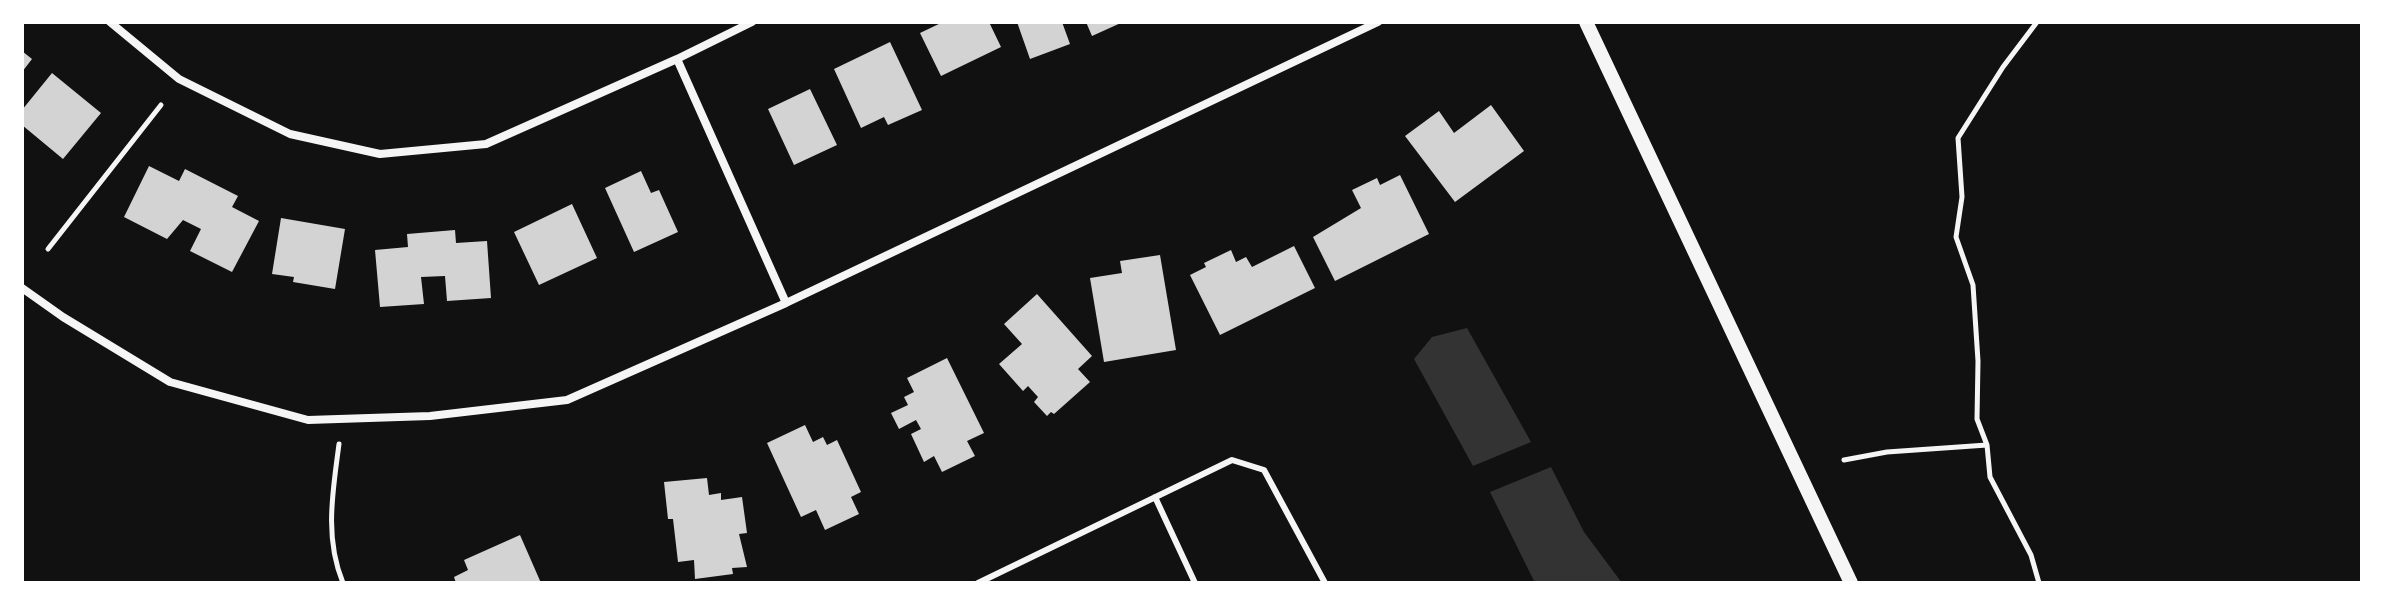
<!DOCTYPE html>
<html>
<head>
<meta charset="utf-8">
<style>
	body { margin:0 }
	#map { position:relative; width:2384px; height:605px; overflow:hidden; background:#111; font-family:Jost,sans-serif }
	canvas { display:block }
	.frame { position:absolute; inset:0; border:24px solid #fff; pointer-events:none }
</style>
</head>
<body>
<div id="map">
<canvas width="2384" height="605"></canvas>
<div class="frame"></div>
</div>
<script>
const ctx = document.querySelector('canvas').getContext('2d');
ctx.lineJoin = 'round';
function fillPath(path, color) { ctx.fillStyle = color; ctx.fill(path, 'evenodd'); }
function trace(path, color, width, dash) { ctx.strokeStyle = color; ctx.lineWidth = width; ctx.lineCap = dash ? 'butt' : 'round'; ctx.setLineDash(dash || []); ctx.stroke(path); }
const water = new Path2D(`
	M1467,328L1531,442L1473,466L1414,359L1432,337Z
	M1551,467L1584,532L1622,583H1535L1490,492Z`);
const building = new Path2D(`
	M943,22H989L1001,47L941,76L920,33Z
	M1017,22H1062L1070,44L1030,59Z
	M1086,22H1123L1092,36Z
	M890,42L922,110L888,125L884,117L861,128L834,69Z
	M22,51L32,59L22,72Z
	M52,73L101,113L63,159L22,125V110Z
	M810,89L837,145L794,165L768,109Z
	M1491,105L1524,151L1455,202L1405,136L1439,111L1454,133Z
	M149,166L179,181L185,169L238,196L232,207L259,221L232,272L190,251L201,229L183,220L167,239L124,217Z
	M641,171L651,193L659,190L678,232L634,252L605,188Z
	M1400,175L1429,234L1335,281L1313,237L1361,208L1352,190L1377,178L1380,185Z
	M572,204L597,258L539,285L514,232Z
	M281,218L345,229L335,289L293,282L294,277L272,274Z
	M455,230L456,243L487,241L491,298L447,301L445,276L421,277L424,304L380,307L375,250L408,247L407,234Z
	M1294,246L1315,288L1220,335L1190,275L1206,267L1204,263L1231,250L1236,262L1246,257L1252,267Z
	M1160,255L1176,350L1104,362L1090,278L1122,273L1120,261Z
	M1037,294L1092,356L1078,369L1090,382L1054,414L1051,412L1047,416L1034,402L1038,397L1028,386L1023,391L999,364L1022,344L1004,324Z
	M947,358L984,433L967,441L975,456L942,472L934,456L924,462L911,434L921,429L916,420L899,429L891,413L908,405L904,397L914,392L907,378Z
	M805,425L813,442L823,437L827,445L837,440L861,492L851,497L859,514L825,530L816,510L801,517L767,443Z
	M707,478L709,495L721,493V500L742,497L747,533L739,534L747,567L732,568L733,574L695,579L694,560L678,562L673,519H668L664,482Z
	M520,535L541,583H456L454,577L468,570L464,560Z`);
const path = new Path2D(`
	M2037,22L2003,67L1958,138L1962,197L1956,237L1973,285L1978,361L1977,419L1987,445L1990,477L2031,555L2039,583
	M48,249L161,105
	M339,444C333,491 324,537 343,583
	M1844,460L1887,452L1987,445`);
const service = new Path2D(`
	M1155,497L1195,583
	M978,583L1232,460L1264,470L1325,583`);
const minor = new Path2D(`
	M110,22L179,79L290,134L380,154L486,144L677,59L752,22
	M677,59L786,303
	M22,288L63,317L170,382L308,420L430,416L567,400L786,303L1378,22`);
const tertiary = new Path2D(`
	M1586,22L1851,583`);
fillPath(water, '#333');
fillPath(building, '#d3d3d3');
trace(path, '#f5f5f5', 5);
trace(service, '#f5f5f5', 6);
trace(minor, '#f5f5f5', 8);
trace(tertiary, '#f5f5f5', 14);
</script>
</body>
</html>
